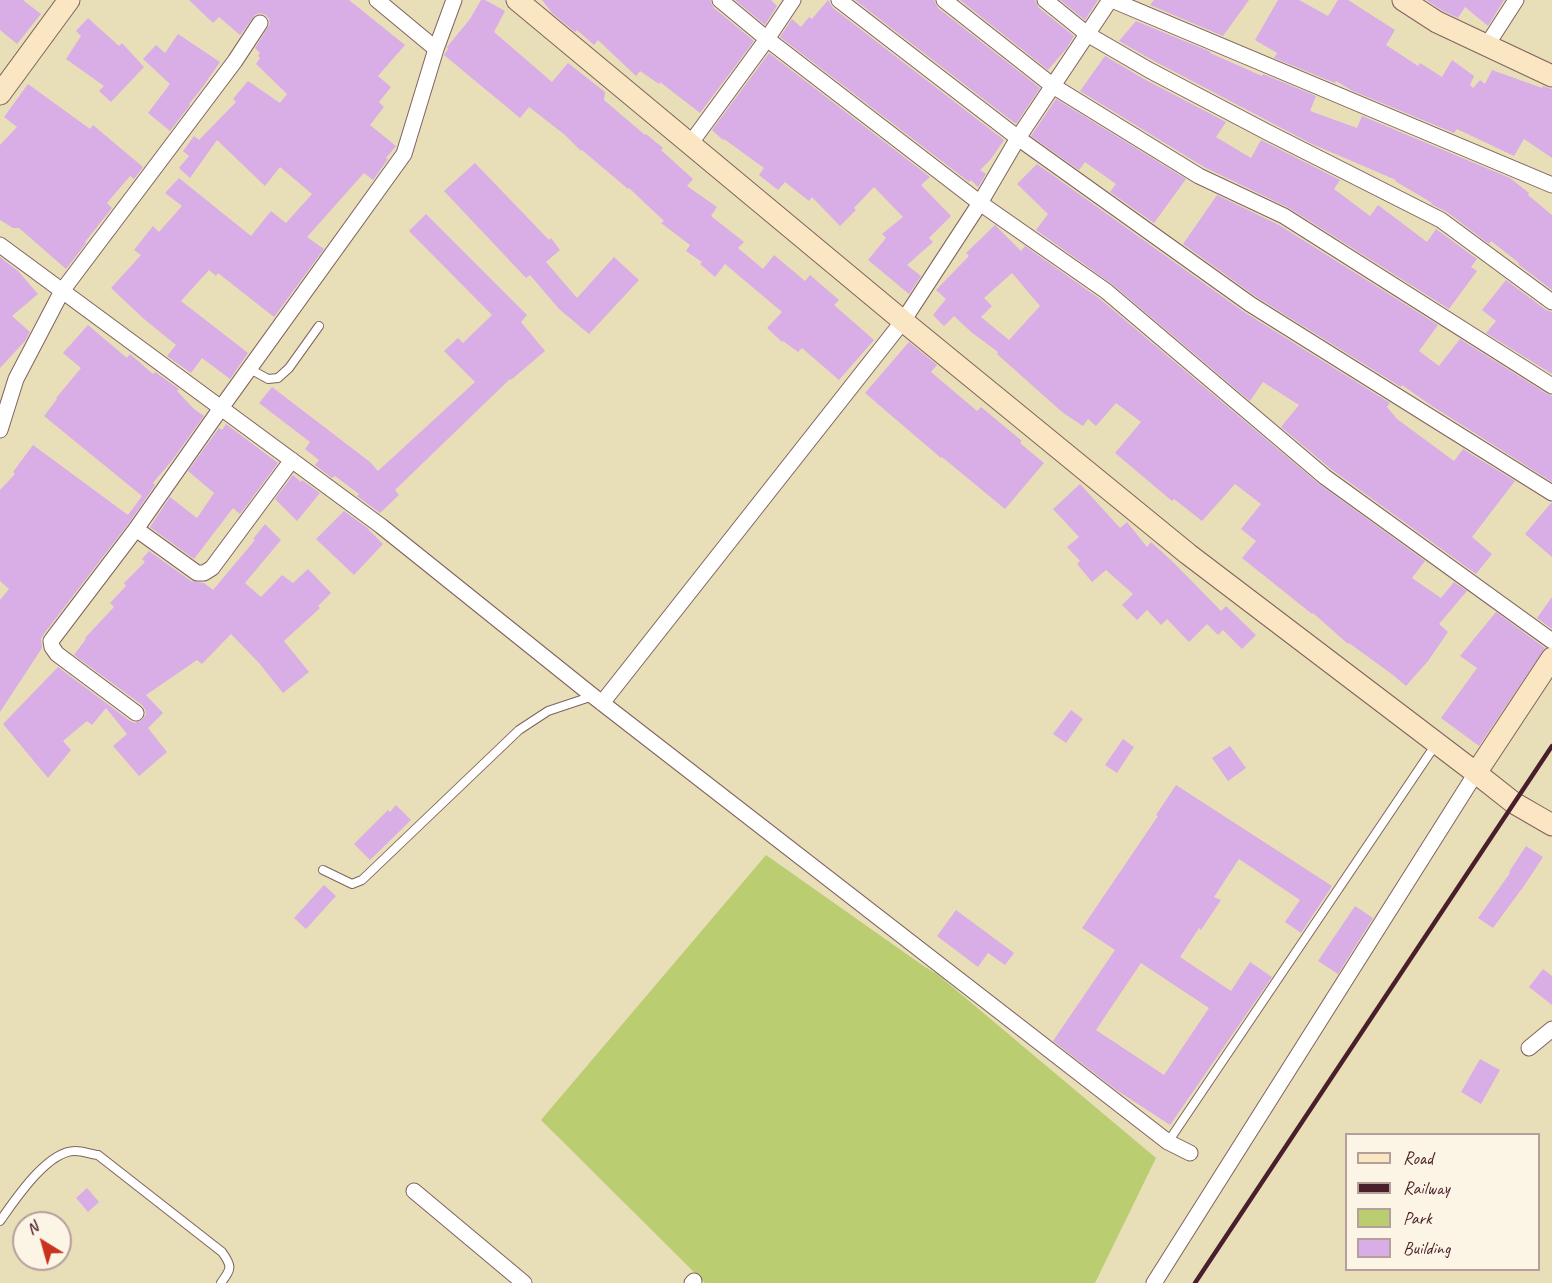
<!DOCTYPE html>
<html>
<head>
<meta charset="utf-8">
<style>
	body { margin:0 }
	#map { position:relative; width:1552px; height:1283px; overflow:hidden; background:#e8dfb9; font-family:Caveat,sans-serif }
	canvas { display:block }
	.legend { position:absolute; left:1345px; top:1133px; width:195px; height:138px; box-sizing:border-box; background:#fcf5e5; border:2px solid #b59f9b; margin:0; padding:8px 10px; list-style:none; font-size:18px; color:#4a1f2b }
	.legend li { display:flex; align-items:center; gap:12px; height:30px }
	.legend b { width:30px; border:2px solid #b59f9b }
	.north { position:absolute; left:12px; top:1211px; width:60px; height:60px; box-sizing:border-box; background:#fcf5e5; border:2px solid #b59f9b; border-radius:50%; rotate:323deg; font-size:16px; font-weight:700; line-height:24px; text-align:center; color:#4a1f2b }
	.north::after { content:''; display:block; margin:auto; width:21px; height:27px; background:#c8321e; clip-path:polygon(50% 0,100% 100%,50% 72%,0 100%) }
</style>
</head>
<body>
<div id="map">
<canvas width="1552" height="1283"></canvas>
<ul class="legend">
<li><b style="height:8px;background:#fbe6c4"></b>Road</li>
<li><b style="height:8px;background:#4a1f2b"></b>Railway</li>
<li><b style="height:16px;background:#bacd71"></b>Park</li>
<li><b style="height:16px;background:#d9ade5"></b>Building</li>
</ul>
<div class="north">N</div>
</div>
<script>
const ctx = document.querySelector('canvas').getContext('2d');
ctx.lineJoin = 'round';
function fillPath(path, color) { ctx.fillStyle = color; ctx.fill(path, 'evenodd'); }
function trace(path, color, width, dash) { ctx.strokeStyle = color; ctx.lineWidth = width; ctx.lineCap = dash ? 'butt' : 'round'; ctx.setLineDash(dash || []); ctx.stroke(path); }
const green = new Path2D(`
	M766,855L925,967L937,974L1156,1158L1095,1283H705L541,1120Z`);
const building = new Path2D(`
	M0,0H23L41,14L17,44L0,30Z
	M189,0H349L405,45L378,76L391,87L379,102L384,107L370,125L396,146L386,158L388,159L373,180L364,173L307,237L324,249L274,317L218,273L216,276L209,270L181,301L248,353L230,379L202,358L191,373L167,356L176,345L144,319L111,288L141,255L134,250L153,226L159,232L182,206L165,193L179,178L251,236L271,211L286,223L312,194L280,167L265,186L217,140L190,178L179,168L189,156L183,151L194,136L199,140L236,102L233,99L248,81L280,103L287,94L256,64L260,58L258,56L260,53L255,48L270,24L269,19L266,15L260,13L255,15L240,35L219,17L213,23Z
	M481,0H485L505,11L494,32L552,82L568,63L605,92L604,100L645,135L646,134L663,148L661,150L693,179L687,186L717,207L711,216L744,242L738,248L763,269L774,255L805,281L810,275L839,300L834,305L874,340L839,380L802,348L798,352L783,341L782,342L767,328L782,312L725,264L715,277L700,264L702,262L686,251L690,245L661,223L664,221L629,188L628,189L582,150L581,151L565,135L529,107L520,118L444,55L448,49L447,47L470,19Z
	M542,0H710L714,8L754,41L700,113L660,82L659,84L640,71L636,76L598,40L594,45L577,30L575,32L552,13Z
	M735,0H771L777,6L765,25Z
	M828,0L833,8L1004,140L991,159L980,170L986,174L978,187L971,180L969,182L780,37L792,19L801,27L809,17L812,19Z
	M855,0H934L938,8L1040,88L1016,124Z
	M960,0H1035L1039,8L1074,36L1066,49L1048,70Z
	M1060,0H1098L1085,20Z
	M1154,0H1249L1223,36L1150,5Z
	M1278,0H1299L1328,16L1338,0H1348L1395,30L1386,45L1418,66L1420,63L1442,77L1452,60L1474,76L1470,85L1473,88L1480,80L1485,84L1492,70L1542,88L1543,86L1552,89V158L1524,139L1514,156L1457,129L1454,133L1353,91L1336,81L1335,83L1274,58L1277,53L1255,40Z
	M1426,0H1504L1488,26L1465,7L1458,18L1443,11Z
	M88,18L119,46L122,43L144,67L111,102L99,91L104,86L66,59L81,36L76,31Z
	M1136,21L1211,52L1210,53L1262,76L1263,74L1316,96L1310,111L1357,128L1362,116L1510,178L1529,193L1528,195L1552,215V290L1518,264L1519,263L1491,241L1489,244L1447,212L1431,204L1432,203L1395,181L1396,180L1312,144L1154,61L1119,41Z
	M178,34L220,62L202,88L189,104L190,105L170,131L148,113L170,84L143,59L156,45L165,53Z
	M769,53L930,177L921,185L951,216L929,238L933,242L907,265L921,276L909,294L868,260L886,238L882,234L903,217L874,187L854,208L856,210L840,226L812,197L809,201L785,182L778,190L759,175L764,168L724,139L723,140L712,130Z
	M1105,56L1144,79L1226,122L1216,137L1251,158L1261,140L1340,180L1334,189L1370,216L1378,205L1427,242L1436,229L1477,259L1471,267L1477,271L1449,309L1289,208L1204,167L1080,91Z
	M28,84L90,129L93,125L143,167L134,179L130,176L107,203L112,208L85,242L86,243L66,269L19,228H13L0,220V145L17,127L4,117Z
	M1056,99L1186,179L1154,223L1110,192L1116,184L1085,162L1079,170L1031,136Z
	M475,163L549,240L551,238L560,250L546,262L577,298L614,257L639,280L589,334L559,309L530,275L526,278L444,191Z
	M1037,164L1244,312L1390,403L1387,407L1397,419L1454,461L1463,449L1515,481L1472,537L1492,554L1476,574L1331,469L1281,427L1299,405L1263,382L1250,401L1112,284L1036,230L1048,214L1017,184Z
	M1217,195L1279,225L1438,325L1419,351L1439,366L1460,339L1547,394L1552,396V482L1432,406L1402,385L1401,387L1255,296L1183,244Z
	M426,214L527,315L521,322L545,351L511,380L510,379L395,490L399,495L380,513L357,496L359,494L335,476L332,478L315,465L319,460L305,449L310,442L259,403L272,387L370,462L378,471L475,382L444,351L458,338L463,343L492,315L409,231Z
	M995,225L1021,251L1025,246L1100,299L1319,484L1425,561L1412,578L1441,598L1454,582L1467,591L1439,624L1448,632L1428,661L1406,686L1393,675L1349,643L1348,644L1313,613L1312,614L1242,558L1256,541L1241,529L1261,504L1235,484L1202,521L1174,499L1172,501L1115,453L1141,422L1116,403L1096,426L1088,419L1083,426L1062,412L997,354L998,352L971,332L954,316L944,326L933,315L946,299L936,290L969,256L966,253ZM1012,273L1040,306L1009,340L981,317L992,306L984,298Z
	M0,257L18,271L38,294L12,316L30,332L25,341L0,368Z
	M1506,280L1546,310L1552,312V374L1486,333L1496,321L1482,310Z
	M88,325L127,358L130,354L153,374L155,372L179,389L177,391L194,409L204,416L173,459L153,483L155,485L131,520L43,635L41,639L42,648L0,712V600L9,589L0,581V490L15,474L13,472L33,445L128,515L142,496L44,416L57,399L56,398L81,368L63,353Z
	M909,342L937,365L931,372L977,411L981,407L1022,441L1020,443L1044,463L1005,509L942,457L941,458L865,393Z
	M226,424L278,463L240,514L233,508L194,559L150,527L170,497L197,518L214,493L188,471L219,428L222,430Z
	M293,475L301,482L302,480L320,493L297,521L275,499Z
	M1080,484L1120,528L1127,522L1147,547L1151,542L1173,562L1221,611L1226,606L1256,635L1242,649L1223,630L1218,635L1207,624L1189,642L1167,619L1161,625L1147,610L1137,620L1122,605L1133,594L1106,570L1092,582L1077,564L1080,561L1067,547L1079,537L1053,509Z
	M1551,503H1552V557L1525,534Z
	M344,511L366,527L383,544L354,575L316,539Z
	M265,524L281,540L245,583L261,597L282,575L293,583L308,569L331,593L318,606L320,608L284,641L309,672L283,693L259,663L231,634L202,664L197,660L146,695L163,713L148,728L167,752L139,776L113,746L127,734L106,708L92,725L87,721L63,741L71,750L48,778L3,724L58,667L130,721L135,723L143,719L146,714L145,709L142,705L74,655L86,639L85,638L114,607L110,603L126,586L124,583L145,562L142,559L149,551L191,581L204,583L213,590L255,540L253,539Z
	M1552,597V629L1537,618Z
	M1496,612L1545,648L1479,746L1441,718L1477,668L1460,656Z
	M1071,710L1083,719L1066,743L1053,734Z
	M1123,739L1134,747L1117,773L1105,765Z
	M1230,746L1246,768L1228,781L1212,758Z
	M1176,785L1332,886L1301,933L1285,922L1300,900L1239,859L1214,897L1221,900L1201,930L1199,928L1180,957L1231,991L1250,962L1272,977L1170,1125L1115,1089L1053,1041L1115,950L1082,928L1158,816L1156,815ZM1141,963L1209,1008L1164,1075L1096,1030Z
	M396,805L411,820L370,860L354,844L388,810L390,812Z
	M1526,846L1543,857L1526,883L1493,928L1478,918L1510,873L1509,872Z
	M324,885L336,896L306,929L294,918Z
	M1355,906L1373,918L1338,974L1318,961Z
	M956,910L1014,953L1005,965L988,953L978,967L937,936Z
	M1543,969L1552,976V1005L1529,987Z
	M1480,1059L1500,1070L1481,1104L1461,1092Z
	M87,1188L99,1202L88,1212L76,1198Z`);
const lane = new Path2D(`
	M250,369L268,379L278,378L289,368L319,326
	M323,870L352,884L362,880L519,730L548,711L593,696
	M1168,1142L1436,744
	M0,1221C15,1200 47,1151 75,1151C82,1151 91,1154 98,1155L222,1252C233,1267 231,1269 221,1283`);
const street = new Path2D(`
	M377,0L436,49L454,0
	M720,0L767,39L980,203L1106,291L1325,477L1552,641
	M839,0L1018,138L1250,304L1552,493
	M944,0L1053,86L1199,176L1284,216L1552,386
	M1045,0L1087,34L1149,70L1267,132L1441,220L1552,302
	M1112,0L1552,185
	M1487,45L1516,0
	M690,144L767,39L793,0
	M0,245L381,526L593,696L1168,1142L1190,1153
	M0,430L16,379L62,291L235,61L260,23
	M136,529L197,573H204L212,568L292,460
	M602,703L903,321L980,203L1018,138L1110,0
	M136,713L57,654L52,647L51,641L136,529L221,408L404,154L436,49
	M1529,1048L1552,1029
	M414,1191L524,1283
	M692,1283L694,1281
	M1154,1283L1476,773`);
const secondary = new Path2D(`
	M517,0L903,321L1188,554L1476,773L1514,803L1552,825
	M1403,0L1437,22L1552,76
	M0,94L69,0
	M1476,773L1552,658`);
const rail = new Path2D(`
	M1195,1283L1552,746`);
fillPath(green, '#bacd71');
fillPath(building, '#d9ade5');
trace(lane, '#81625d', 10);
trace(street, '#81625d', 17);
trace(secondary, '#81625d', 23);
trace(lane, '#fff', 8);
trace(street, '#fff', 15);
trace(secondary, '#fbe6c4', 21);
trace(rail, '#4a1f2b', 4.5);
</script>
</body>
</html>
